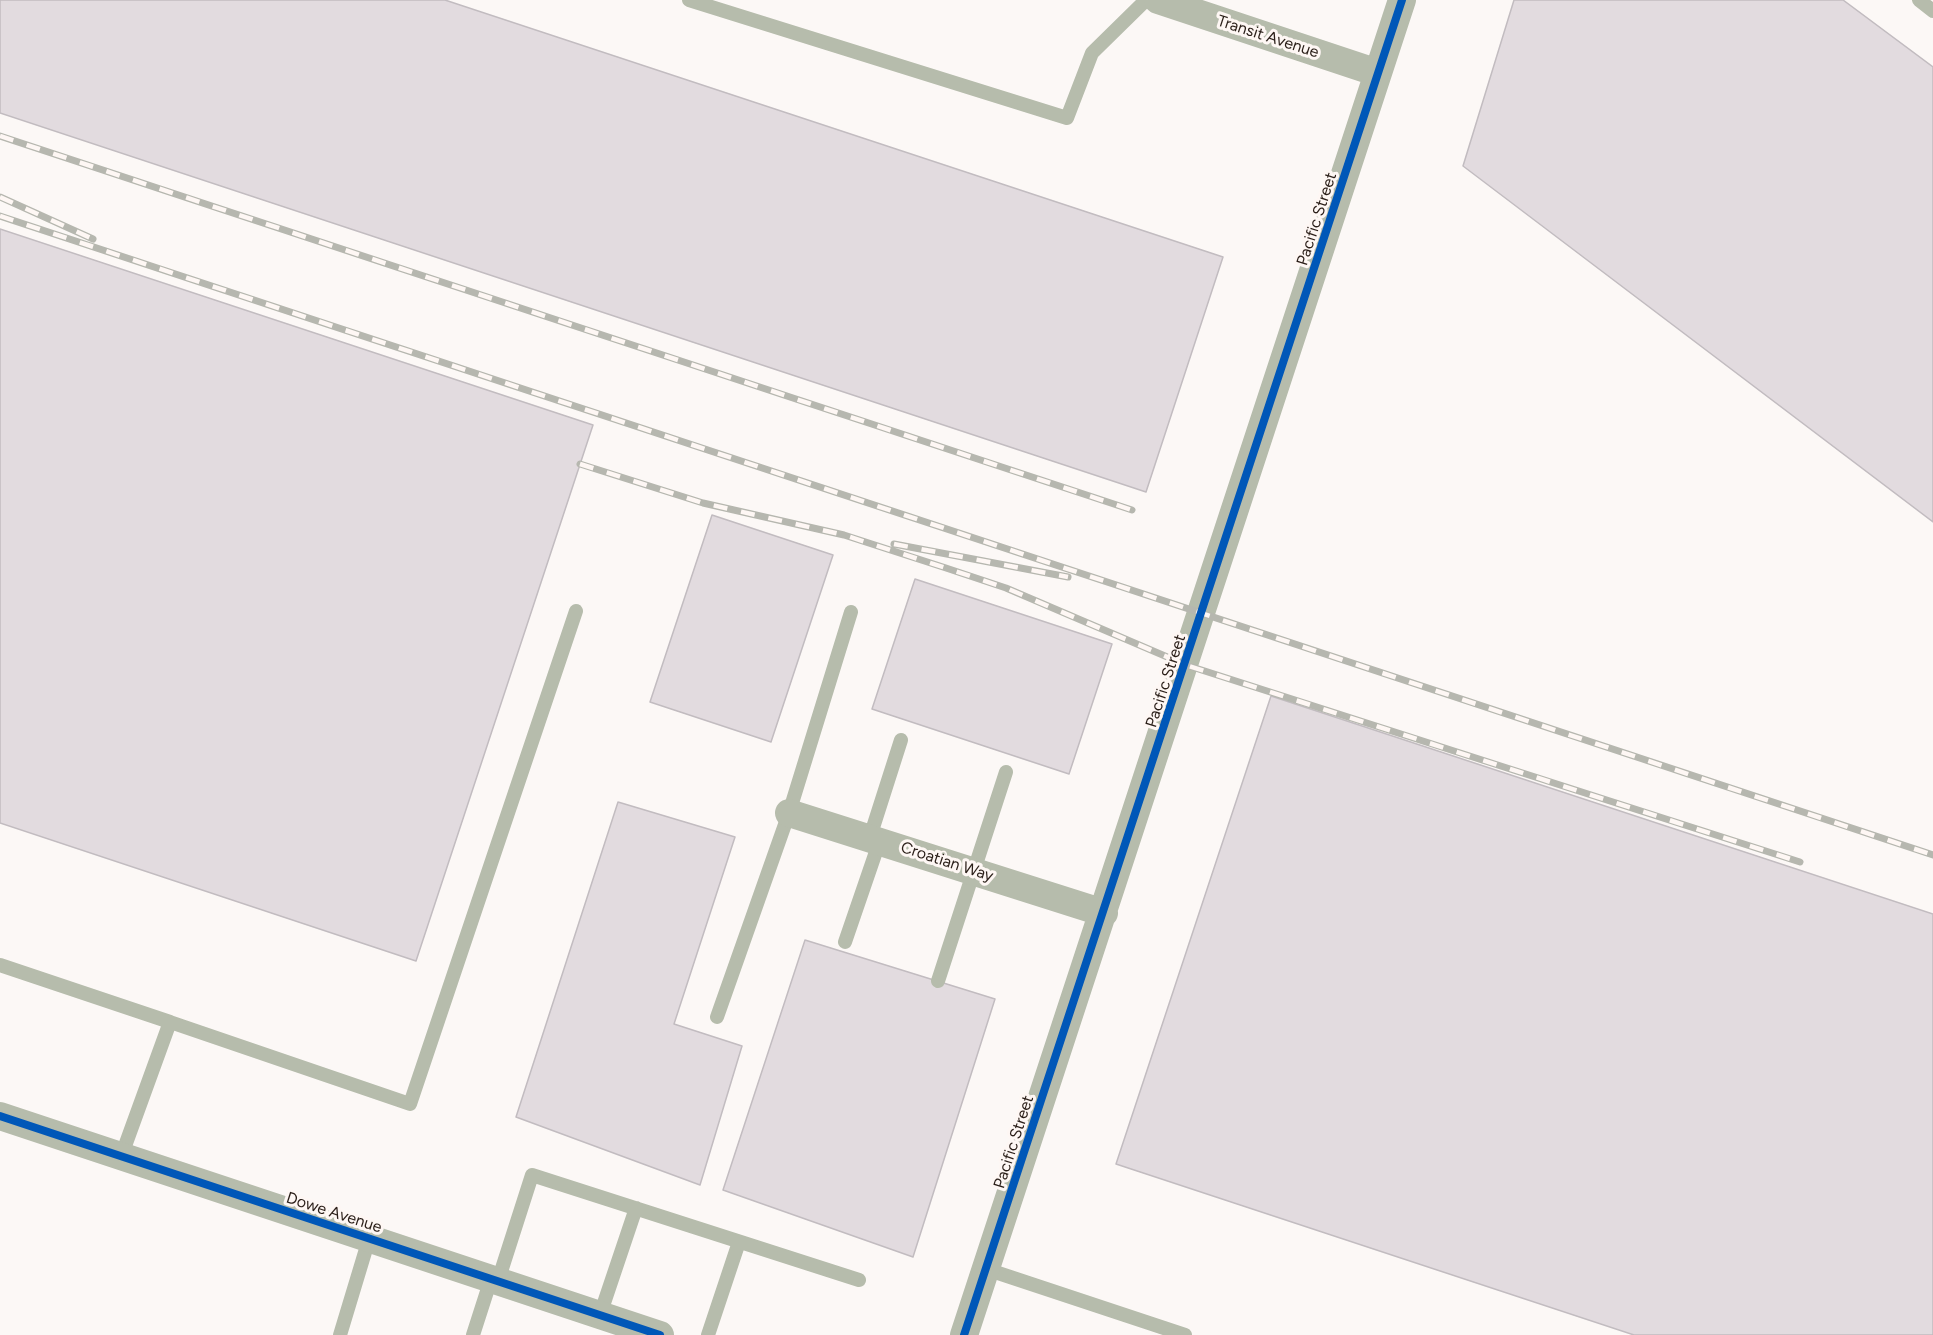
<!DOCTYPE html>
<html>
<head>
<meta charset="utf-8">
<style>
	body { margin:0 }
	canvas { display:block; background:#fcf8f6 }
</style>
</head>
<body>
<canvas width="1933" height="1335"></canvas>
<script>
const ctx = document.querySelector('canvas').getContext('2d');
ctx.lineJoin = 'round';
function fillPath(path, color) {
  ctx.fillStyle = color;
  ctx.fill(path, 'evenodd');
}
function shape(rows) {
  const path = new Path2D();
  for (const r of rows) {
    path.moveTo(r[0], r[1]);
    for (let i = 2; i < r.length; i += 2) path.lineTo(r[i], r[i + 1]);
  }
  return path;
}
function trace(path, color, width, dash) {
  ctx.strokeStyle = color;
  ctx.lineWidth = width;
  ctx.lineCap = dash ? 'butt' : 'round';
  ctx.setLineDash(dash || []);
  ctx.stroke(path);
}
function write(font, color, halo, rows, align = 'center') {
  ctx.font = font + ' Figtree,sans-serif';
  ctx.lineWidth = 6;
  ctx.setLineDash([]);
  ctx.textBaseline = 'middle';
  ctx.strokeStyle = halo;
  ctx.fillStyle = color;
  for (const [text, x, y, turn = 0] of rows) {
    ctx.save();
    ctx.translate(x, y);
    ctx.rotate((+turn || 0) * Math.PI / 180);
    ctx.textAlign = isNaN(turn) ? turn : align;
    if (halo) ctx.strokeText(text, 0, 0);
    ctx.fillText(text, 0, 0);
    ctx.restore();
  }
}
const building = shape([
	[0,0,445,0,1223,257,1146,492,0,113,0,0],
	[1514,0,1843,0,1933,67,1933,522,1463,166,1514,0],
	[0,229,593,425,416,961,0,823,0,229],
	[712,515,833,555,771,742,650,702,712,515],
	[915,579,1112,644,1069,774,872,709,915,579],
	[1271,696,1933,914,1933,1335,1634,1335,1116,1164,1271,696],
	[618,802,735,837,674,1024,742,1046,700,1185,516,1117,618,802],
	[805,940,995,999,913,1257,723,1190,805,940]
]);
fillPath(building, '#e2dbdf');
trace(building, '#c2bcc0', 1.5);
trace(shape([
	[689,0,1067,118,1092,53,1146,0],
	[1919,0,1933,11],
	[870,837,901,740],
	[845,942,880,840],
	[0,965,170,1022,121,1157],
	[938,981,1006,772],
	[717,1017,789,813,851,612],
	[170,1022,410,1104,576,611],
	[986,1269,1185,1335],
	[498,1281,532,1175,859,1280],
	[600,1315,636,1208],
	[340,1335,369,1239],
	[473,1335,491,1279],
	[708,1335,739,1242]
]), '#b6bcac', 14);
trace(shape([
	[1158,0,1378,73],
	[789,813,1104,913],
	[0,1116,660,1335],
	[964,1335,1402,0]
]), '#b6bcac', 28);
const rail = shape([
	[0,136,1132,510],
	[0,197,93,239],
	[0,216,1933,855],
	[580,464,703,503,844,535,946,568,1006,588,1186,665,1800,862],
	[894,544,1068,577]
]);
trace(rail, '#b6b7af', 7);
trace(rail, '#fef7f4', 4.5, [14]);
trace(shape([
	[0,1116,660,1335],
	[964,1335,1402,0]
]), '#0057b8', 8);
write('16px', '#2a1e18', '#fef7f4', [
	["Transit Avenue",1268,37,18],
	["Pacific Street",1317,219,-72],
	["Pacific Street",1166,681,-72],
	["Croatian Way",947,862,18],
	["Pacific Street",1014,1142,-72],
	["Dowe Avenue",334,1213,18]
]);
</script>
</body>
</html>
